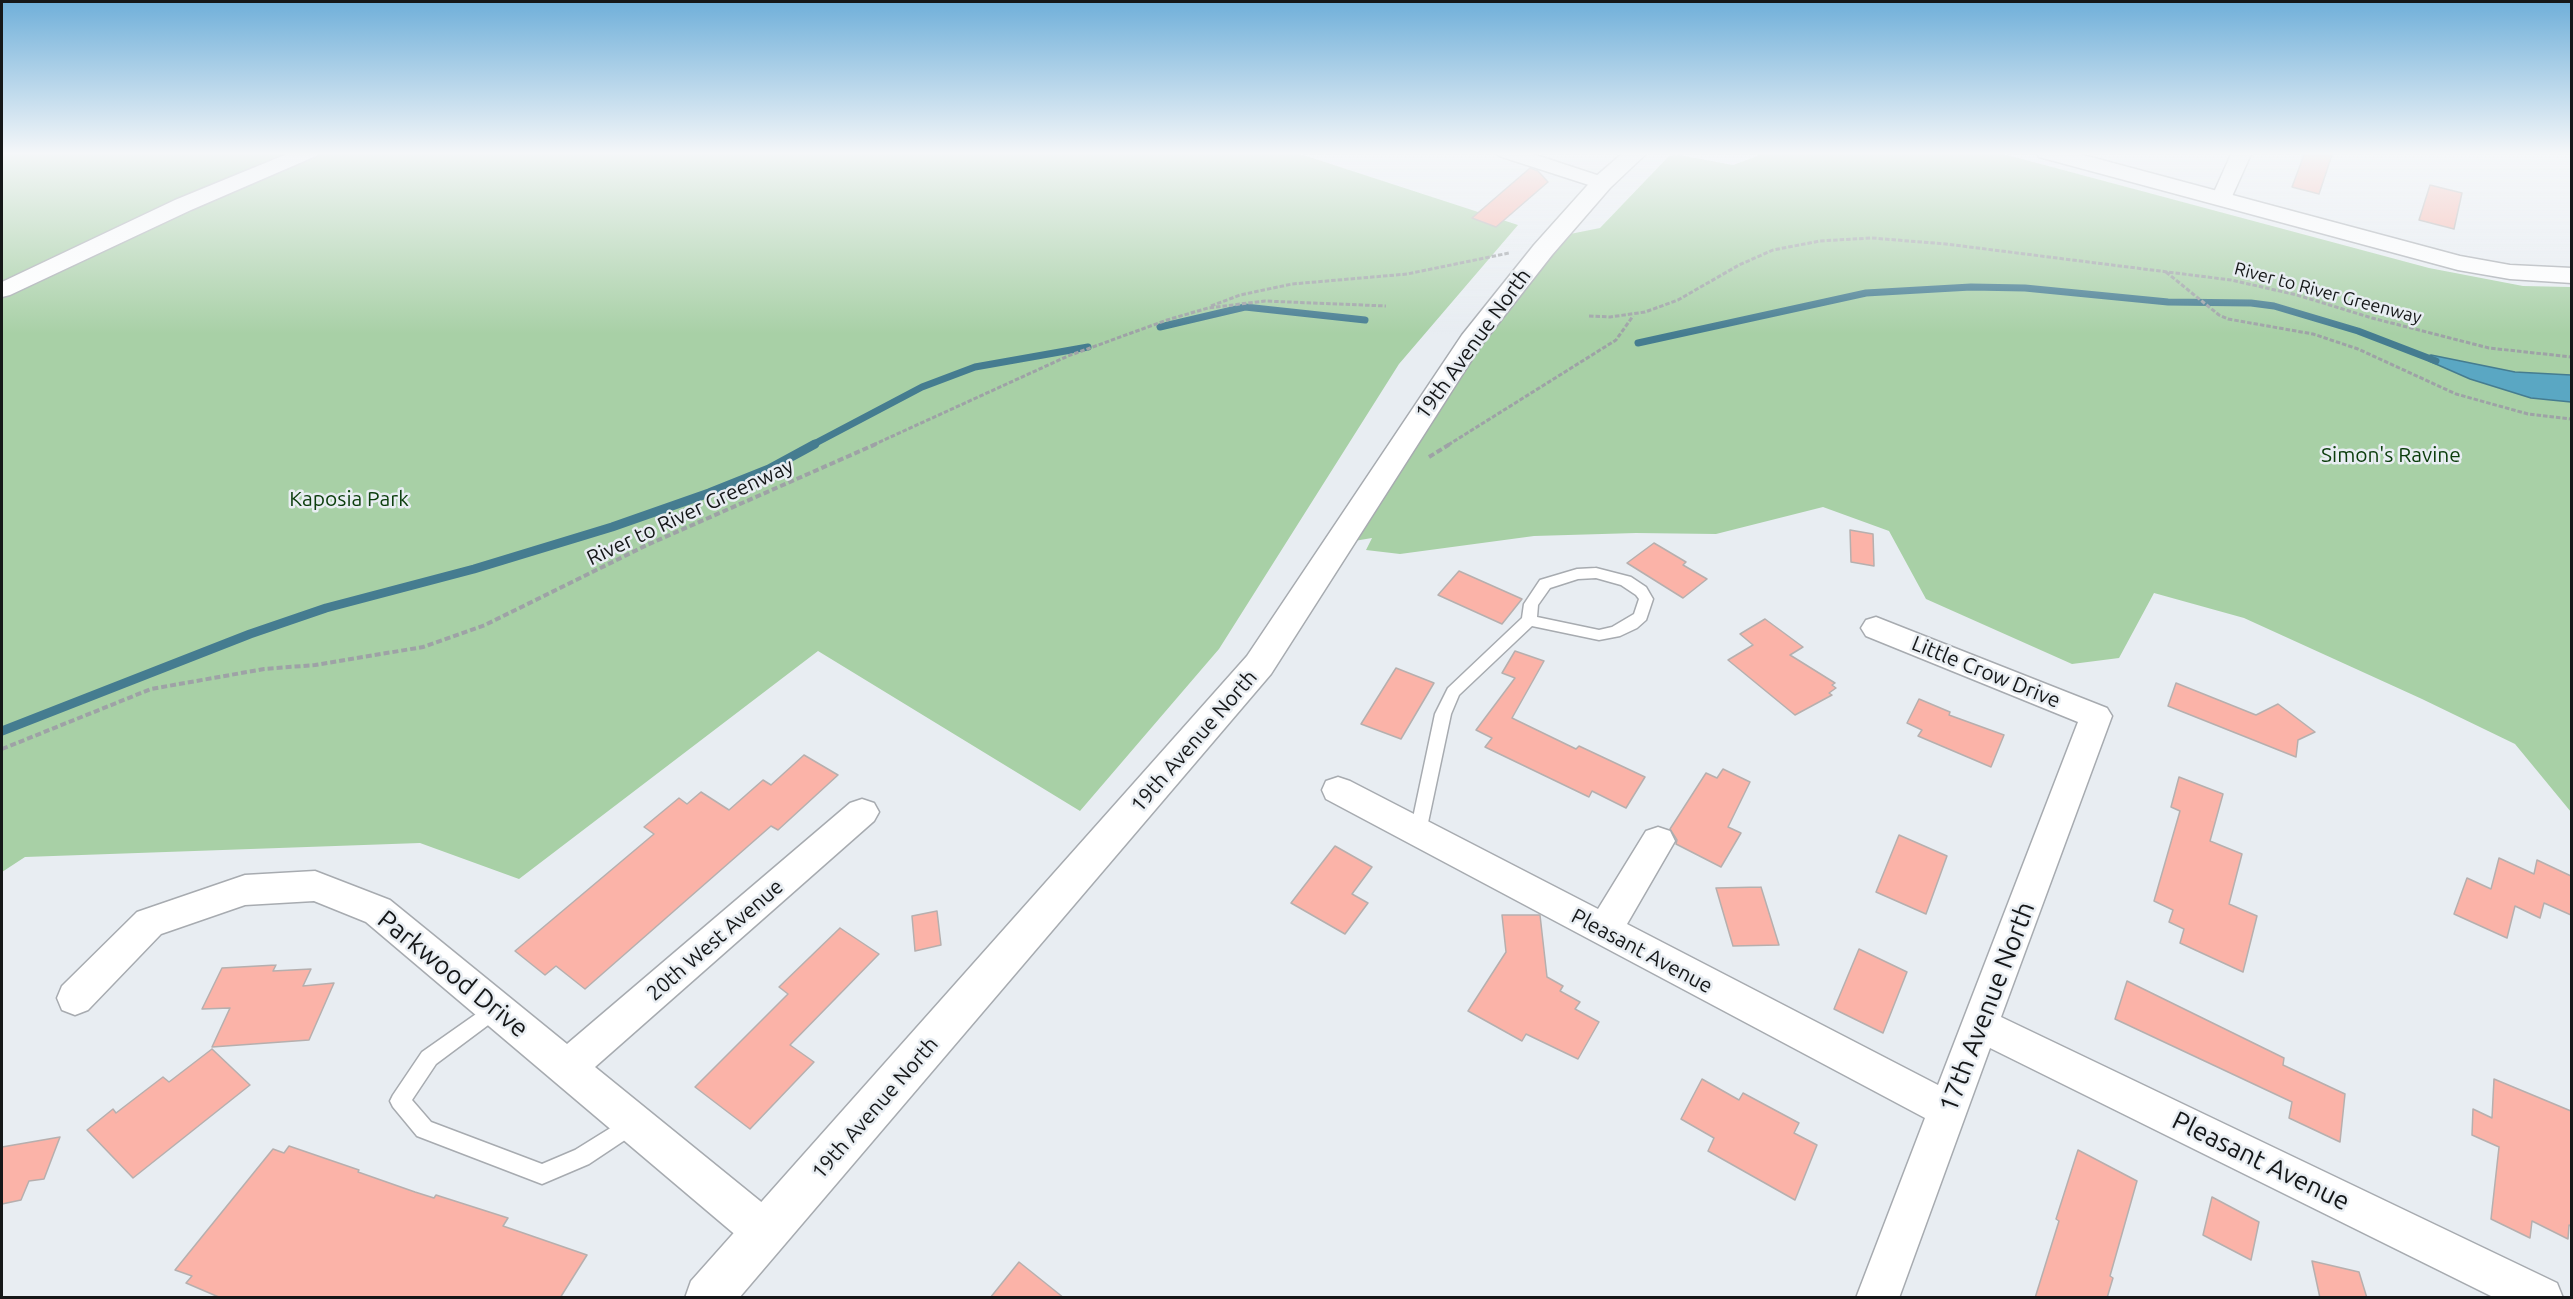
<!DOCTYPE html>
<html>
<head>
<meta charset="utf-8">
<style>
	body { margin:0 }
	#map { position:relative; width:2573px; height:1299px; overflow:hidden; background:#e8edf2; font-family:Ubuntu,sans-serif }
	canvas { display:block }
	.frame { position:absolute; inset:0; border:3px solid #151718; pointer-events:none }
</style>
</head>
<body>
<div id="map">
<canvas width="2573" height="1299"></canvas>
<div class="frame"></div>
</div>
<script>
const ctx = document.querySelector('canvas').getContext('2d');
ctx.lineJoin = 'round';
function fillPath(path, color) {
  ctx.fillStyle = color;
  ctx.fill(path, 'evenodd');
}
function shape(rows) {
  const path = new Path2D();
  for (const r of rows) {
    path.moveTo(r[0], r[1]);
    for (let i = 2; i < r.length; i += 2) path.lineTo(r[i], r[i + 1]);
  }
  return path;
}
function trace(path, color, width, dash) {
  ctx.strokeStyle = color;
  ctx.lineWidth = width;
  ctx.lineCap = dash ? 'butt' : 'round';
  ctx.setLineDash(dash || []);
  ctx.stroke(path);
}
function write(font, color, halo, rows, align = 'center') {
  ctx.font = font + ' Ubuntu,sans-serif';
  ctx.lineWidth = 5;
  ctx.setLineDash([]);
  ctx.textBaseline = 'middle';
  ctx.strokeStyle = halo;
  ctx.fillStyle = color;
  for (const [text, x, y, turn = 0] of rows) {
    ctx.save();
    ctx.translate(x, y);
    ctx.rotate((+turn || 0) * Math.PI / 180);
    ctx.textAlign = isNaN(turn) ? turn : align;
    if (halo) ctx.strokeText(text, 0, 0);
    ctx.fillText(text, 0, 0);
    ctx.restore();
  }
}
fillPath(shape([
	[2,152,1294,152,1518,225,1399,364,1219,649,1080,811,818,651,519,879,420,843,25,857,2,872],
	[1760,152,1996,152,2429,268,2523,286,2571,287,2571,812,2515,744,2422,699,2244,618,2154,593,2119,658,2072,664,1926,599,1889,531,1823,507,1716,534,1636,533,1534,536,1400,554,1366,550,1372,538,1336,544,1555,237,1600,228,1669,156,1679,155,1733,165,1757,156]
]), '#a8d0a6');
const water = shape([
	[2431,355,2515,372,2571,375,2571,402,2531,398,2470,379,2429,361,2426,357,2431,355]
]);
fillPath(water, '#5aa7c3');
trace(water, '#457c90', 1.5);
trace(shape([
	[1160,327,1245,307,1365,320],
	[1638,343,1866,293,1971,287,2025,288,2168,302,2251,303,2274,306,2358,331,2436,361],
	[812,445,922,387,975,367,1088,347]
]), '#457c90', 7);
trace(shape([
	[2,731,250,634,326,608,474,569,612,527,709,493,769,469,815,444]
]), '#457c90', 9);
const building = shape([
	[2305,152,2333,152,2319,194,2292,187,2305,152],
	[1530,168,1538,171,1548,182,1496,227,1472,218,1530,168],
	[2430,185,2462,193,2454,229,2419,220,2430,185],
	[1850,530,1873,534,1874,566,1851,562,1850,530],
	[1654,543,1686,562,1683,565,1707,579,1683,598,1627,563,1654,543],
	[1459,571,1522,599,1502,624,1438,595,1459,571],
	[1765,619,1803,647,1790,655,1835,683,1832,685,1836,688,1829,693,1832,695,1795,715,1728,660,1753,645,1740,634,1765,619],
	[1515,651,1544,661,1512,718,1576,749,1579,746,1645,777,1626,808,1592,791,1589,797,1485,747,1492,738,1476,730,1515,678,1502,673,1515,651],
	[1396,668,1434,683,1401,739,1361,724,1396,668],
	[2176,683,2256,715,2278,704,2315,732,2298,740,2296,757,2168,706,2176,683],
	[1919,699,1950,712,1949,715,2004,735,1991,767,1918,736,1922,730,1907,723,1919,699],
	[804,755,838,775,778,830,771,826,585,989,556,966,545,975,515,951,654,834,644,827,679,798,687,804,701,792,729,810,763,780,771,785,804,755],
	[1723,769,1750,782,1728,827,1741,833,1721,867,1676,844,1677,840,1670,829,1706,773,1717,778,1723,769],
	[2179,777,2223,794,2210,841,2242,854,2229,904,2257,916,2243,972,2180,943,2184,929,2169,922,2173,910,2154,901,2180,811,2171,807,2179,777],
	[1899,835,1947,856,1926,914,1876,892,1899,835],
	[1335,846,1372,867,1352,894,1368,903,1345,934,1291,903,1335,846],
	[2499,858,2534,874,2537,860,2571,876,2571,915,2544,903,2540,918,2515,906,2507,938,2454,914,2467,878,2491,889,2499,858],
	[1761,887,1779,945,1733,946,1716,888,1761,887],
	[937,911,941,945,915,951,912,916,937,911],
	[1502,915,1540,915,1547,977,1563,986,1560,991,1580,1002,1575,1009,1599,1022,1578,1059,1526,1034,1522,1041,1468,1011,1506,952,1502,915],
	[840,928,879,954,790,1045,814,1062,750,1129,695,1087,788,994,779,987,840,928],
	[1859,949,1907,972,1883,1033,1834,1009,1859,949],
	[276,965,273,971,311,969,303,986,334,983,309,1040,212,1047,230,1008,202,1009,222,968,276,965],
	[2127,981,2284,1058,2283,1065,2345,1094,2340,1142,2289,1118,2292,1102,2115,1019,2127,981],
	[212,1049,250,1085,133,1178,87,1130,113,1109,116,1113,163,1077,169,1082,212,1049],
	[1702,1079,1739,1100,1743,1093,1799,1123,1794,1133,1817,1145,1795,1200,1708,1151,1714,1138,1681,1119,1702,1079],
	[2494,1079,2571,1111,2571,1226,2569,1225,2568,1239,2532,1221,2530,1238,2491,1219,2499,1147,2472,1135,2473,1109,2492,1118,2494,1079],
	[60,1137,44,1179,29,1181,21,1200,2,1204,2,1147,60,1137],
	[289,1146,359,1170,358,1172,415,1192,434,1198,436,1195,508,1218,503,1226,587,1255,560,1298,221,1298,186,1283,192,1276,175,1270,273,1149,284,1153,289,1146],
	[2078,1150,2137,1181,2110,1276,2113,1278,2107,1298,2035,1298,2059,1221,2056,1219,2078,1150],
	[2212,1197,2259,1222,2251,1260,2203,1235,2212,1197],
	[2312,1261,2359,1272,2367,1298,2320,1298,2312,1261],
	[1019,1262,1064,1298,990,1298,1019,1262]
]);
fillPath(building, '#fbb3a8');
trace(building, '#b6afae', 1.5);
const lane = shape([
	[1596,568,1631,577,1646,587,1653,599,1646,620,1637,628,1620,636,1599,640,1532,626,1459,695,1451,714,1426,832,1424,837,1418,839,1412,837,1410,832,1435,714,1448,688,1522,618,1524,604,1540,580,1577,569,1596,568],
	[1596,578,1621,585,1636,595,1639,599,1634,614,1612,627,1599,630,1537,617,1538,605,1550,588,1578,579,1596,578],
	[496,1000,503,1002,505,1008,503,1014,436,1064,412,1100,431,1122,542,1164,575,1150,633,1114,640,1116,643,1123,640,1130,589,1164,542,1184,417,1136,393,1107,390,1101,393,1095,422,1052,496,1000]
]);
const street = shape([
	[292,152,319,152,316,156,191,210,10,295,2,297,2,282,175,200,292,152],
	[1496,152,1527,152,1609,179,1612,183,1609,187,1602,189,1595,187,1499,156,1496,152],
	[2232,152,2252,152,2229,203,2222,205,2215,203,2211,199,2232,152],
	[1876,617,2107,708,2112,716,2001,1017,2557,1283,2563,1298,2495,1298,1990,1048,1899,1298,1856,1298,1925,1118,1326,799,1322,790,1326,781,1338,777,1350,781,1598,909,1646,831,1658,827,1670,831,1675,841,1627,924,1938,1085,2078,722,1866,636,1861,628,1866,620,1876,617],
	[862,799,874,803,879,812,874,821,595,1067,781,1218,787,1233,781,1248,766,1254,751,1248,366,922,314,901,245,905,161,934,88,1010,75,1015,62,1010,57,998,62,986,137,912,245,875,315,871,390,900,567,1044,850,803,862,799]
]);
const secondary = shape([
	[1624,152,1648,152,1610,188,1552,255,1480,347,1271,674,739,1298,685,1298,691,1281,1247,656,1462,335,1534,245,1594,178,1624,152],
	[2036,152,2072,152,2460,256,2510,265,2572,268,2572,283,2510,279,2458,270,2039,157,2036,152]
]);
trace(lane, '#a7abb0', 3);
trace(street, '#a7abb0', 3);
trace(secondary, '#a7abb0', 3);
trace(shape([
	[2166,272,2219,315,2228,319,2313,334,2358,349,2456,394,2528,414,2572,419],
	[1211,306,1240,295,1292,284,1407,274,1509,253],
	[1589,316,1610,317,1645,312,1678,300,1739,265,1773,250,1820,241,1872,238,1946,244,2231,280,2297,295,2372,318,2489,348,2572,357],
	[873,445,1068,356,1167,320,1208,308,1265,301,1386,306],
	[1448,445,1616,340,1633,316]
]), '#9ea2a6', 3, [4.5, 2]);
trace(shape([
	[1429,457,1450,444],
	[2,749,151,689,264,669,315,665,423,647,485,625,647,545,876,444]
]), '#9ea2a6', 4, [6, 3]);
fillPath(lane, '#fff');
fillPath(street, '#fff');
fillPath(secondary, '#fff');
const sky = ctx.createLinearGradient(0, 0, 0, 334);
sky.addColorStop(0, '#6fafd9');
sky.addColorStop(0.46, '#f5f7f9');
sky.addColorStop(1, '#f5f7f900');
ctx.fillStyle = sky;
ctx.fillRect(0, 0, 2573, 334);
write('18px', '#151718', '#e8edf2', [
	["River to River Greenway",2328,293,15]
]);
write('21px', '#151718', '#e8edf2', [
	["19th Avenue North",1473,344,-54],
	["River to River Greenway",690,512,-25],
	["Little Crow Drive",1986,672,22],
	["19th Avenue North",1194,741,-49],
	["20th West Avenue",715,940,-41],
	["Pleasant Avenue",1642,951,28],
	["19th Avenue North",875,1108,-49]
]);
write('21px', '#0b3d0c', '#e8edf2', [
	["Simon's Ravine",2391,455],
	["Kaposia Park",349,499]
]);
write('26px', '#151718', '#e8edf2', [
	["Parkwood Drive",453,974,39],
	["17th Avenue North",1987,1007,-69],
	["Pleasant Avenue",2261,1161,26]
]);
</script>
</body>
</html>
